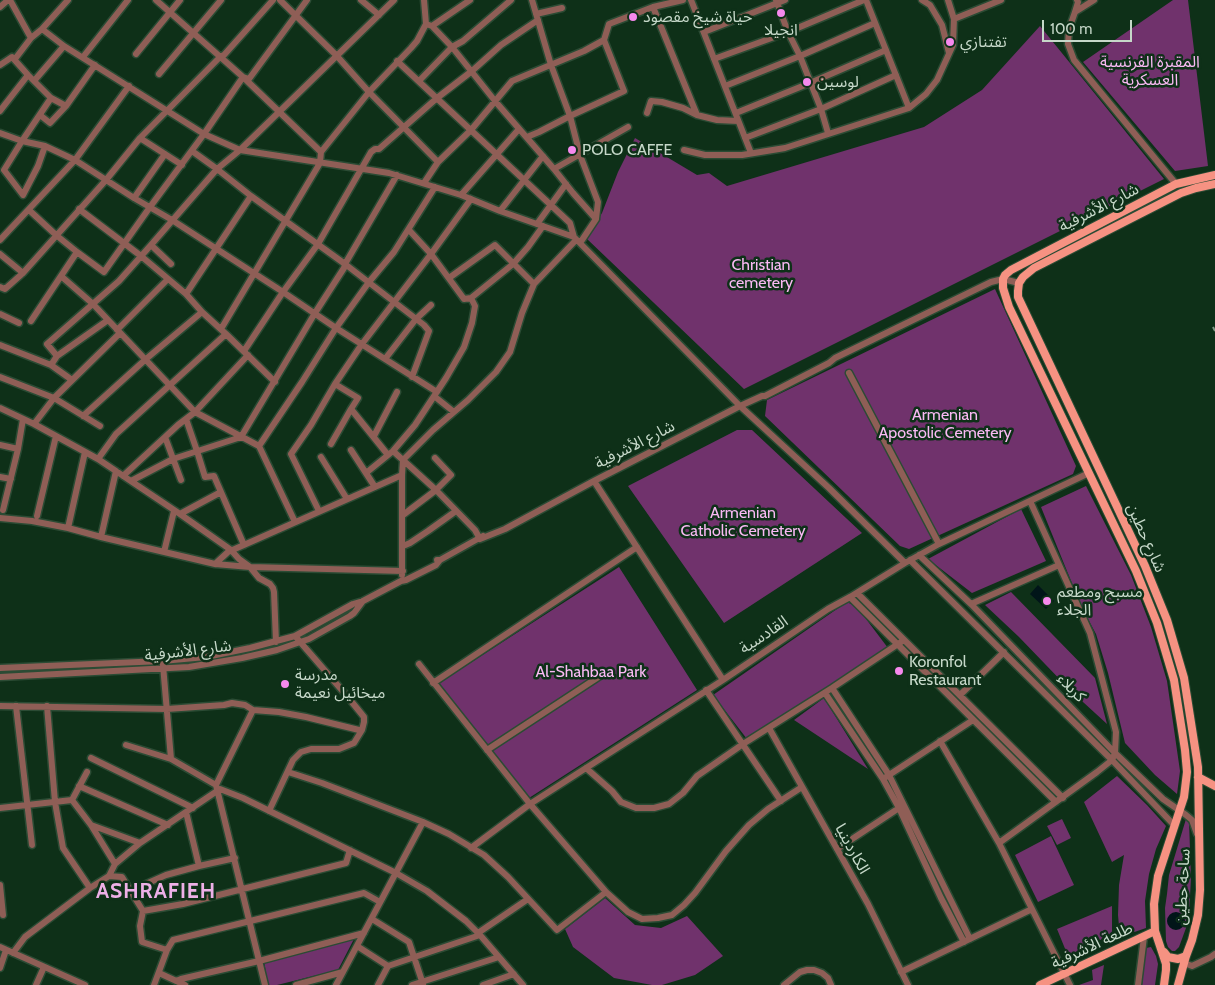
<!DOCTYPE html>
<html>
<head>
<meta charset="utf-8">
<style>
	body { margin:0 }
	#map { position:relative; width:1215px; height:985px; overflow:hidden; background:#0e3018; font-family:Cabin,sans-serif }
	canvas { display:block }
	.scale { position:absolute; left:1042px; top:20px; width:90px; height:22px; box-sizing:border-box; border:2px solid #c6d8c9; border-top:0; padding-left:6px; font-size:15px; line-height:18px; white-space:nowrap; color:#c6d8c9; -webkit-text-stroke:4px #0e3018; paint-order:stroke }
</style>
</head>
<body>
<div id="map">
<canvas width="1215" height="985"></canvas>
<div class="scale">100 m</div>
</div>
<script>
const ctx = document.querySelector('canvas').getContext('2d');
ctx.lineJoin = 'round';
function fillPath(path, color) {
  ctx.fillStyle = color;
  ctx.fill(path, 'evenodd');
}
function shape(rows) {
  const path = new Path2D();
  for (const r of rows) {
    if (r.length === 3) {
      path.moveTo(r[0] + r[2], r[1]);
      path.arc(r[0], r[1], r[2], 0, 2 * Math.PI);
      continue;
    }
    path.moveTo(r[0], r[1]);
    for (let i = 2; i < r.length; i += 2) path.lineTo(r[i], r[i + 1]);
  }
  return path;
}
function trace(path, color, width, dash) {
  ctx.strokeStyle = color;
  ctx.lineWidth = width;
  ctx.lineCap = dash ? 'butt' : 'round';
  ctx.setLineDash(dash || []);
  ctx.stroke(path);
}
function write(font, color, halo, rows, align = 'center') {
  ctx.font = font + ' Cabin,"Noto Sans Arabic",sans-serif';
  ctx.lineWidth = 5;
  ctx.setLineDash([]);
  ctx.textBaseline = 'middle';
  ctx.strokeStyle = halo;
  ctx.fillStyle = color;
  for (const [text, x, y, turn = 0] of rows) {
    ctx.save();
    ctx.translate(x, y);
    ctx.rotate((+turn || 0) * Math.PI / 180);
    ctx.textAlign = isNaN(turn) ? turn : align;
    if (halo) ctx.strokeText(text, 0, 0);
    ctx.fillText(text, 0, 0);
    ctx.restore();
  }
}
fillPath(shape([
	[1173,0,1188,0,1208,166,1175,171,1083,62],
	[1040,26,1164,179,744,389,586,238,602,213,618,172,635,138,697,175,709,173,727,186,924,127,982,90],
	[995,289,1076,466,1073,474,909,549,900,546,765,416,767,400],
	[737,430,752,430,862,533,724,623,628,486],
	[1086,486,1131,575,1151,627,1167,681,1180,771,1177,794,1155,775,1125,743,1108,673,1096,634,1082,608,1041,507],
	[1021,509,1046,561,972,593,928,559],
	[619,567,697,690,529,798,439,683],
	[1011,592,1095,678,1107,724,1071,691,1019,637,985,605],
	[847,602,857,607,888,648,747,739,713,695],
	[824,698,868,769,794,720],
	[1117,776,1147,805,1166,826,1156,849,1149,874,1145,901,1146,928,1120,937,1118,915,1119,885,1124,855,1112,862,1084,802],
	[1062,819,1071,838,1057,845,1047,826],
	[1186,819,1189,821,1191,878,1189,914,1186,928,1179,947,1175,951,1172,951,1168,947,1166,941,1165,908,1167,894,1169,875],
	[1051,836,1074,885,1038,902,1015,855],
	[605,898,635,925,661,928,687,916,723,956,695,975,662,985,652,985,614,978,573,947,565,929],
	[1112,906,1112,934,1068,956,1057,929],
	[354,939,338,970,277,985,268,985,264,961],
	[1151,947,1156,956,1158,964,1155,985,1142,985,1146,948],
	[1104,965,1101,985,1079,985,1093,980,1092,970]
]), '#70326c');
fillPath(shape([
	[1038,585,1054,601,1046,609,1030,594],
	[1176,921,9]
]), '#011519');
const minor = shape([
	[10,0,31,38],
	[156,0,243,77,321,152,320,163,221,329],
	[280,0,336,55,369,92,438,162],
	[361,0,379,15],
	[424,0,426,24,432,26,452,47,495,101,554,169,573,193,596,219,580,243],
	[532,0,551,65,570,116,580,155,598,202,596,219],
	[691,0,751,153],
	[776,0,788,32,800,56,821,109,828,133],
	[866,0,909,108],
	[922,0,930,5,942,25,949,53],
	[1077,0,1078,2,1075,12,1069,29,1068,44,1074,60,1176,184],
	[0,7,8,0],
	[653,7,697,115],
	[1075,12,1094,0],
	[536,14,562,8],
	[954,19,1001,0],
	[432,26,470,0],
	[42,29,64,46,204,134,240,150,389,173,461,195,500,211,574,237,740,406,829,488,905,563],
	[704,32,785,0],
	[136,54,180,0],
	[83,57,128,0],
	[15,59,31,38,42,29,68,0],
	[714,59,788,32,864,0],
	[397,61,570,223,574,237],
	[0,65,12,57,28,75,51,98,66,106],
	[159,74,221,0],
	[34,81,64,46],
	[419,81,452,47,463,41,511,0],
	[725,86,800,56,875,23],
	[0,111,28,75],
	[647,113,651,101,662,102,683,108,697,115,717,120,738,121],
	[736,113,810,83,886,50],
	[40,115,50,123,66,106,95,65],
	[0,133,22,141,45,146,75,160,134,198,172,220,283,292,336,328,437,392],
	[527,137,539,132,570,116,624,91,604,40],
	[140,138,182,165],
	[745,138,821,109,896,75],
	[45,146,38,166,23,195,4,170,22,141,51,98],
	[684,150,705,155,742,155,785,148,909,108,926,94,937,80,953,45,954,19,948,0],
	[192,151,217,169,251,196,345,264,424,325,429,331,412,377],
	[321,152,369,92,411,48,417,41,426,24],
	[554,169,628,127],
	[424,183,438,162,471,130,512,81,584,51,604,40,609,24,653,7,683,0],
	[461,195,519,129],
	[134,198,165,154],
	[79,209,141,256,186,294,202,312,226,334,275,382],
	[29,210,56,235,77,252,104,272,150,207,204,134,243,77,249,79,307,0],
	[500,211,543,156],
	[537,224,566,184],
	[409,230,431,254,464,299,471,298],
	[0,240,75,160,129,86],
	[151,245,171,264],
	[0,254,23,273],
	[61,276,93,304,195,412,259,446,295,522],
	[449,278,495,245,534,284],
	[0,287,5,289,23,273,106,180,140,138,221,56,224,55,273,0],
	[186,294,251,196],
	[0,314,19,323],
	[31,321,77,252],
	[117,330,168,279],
	[0,345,51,365,72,380],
	[244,351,283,292,318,244,371,152,375,149,379,149,437,98,472,71,501,45,538,20],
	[57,356,108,320],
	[385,359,416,319,431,305],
	[51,365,57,356,47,344,119,281,151,245,217,169,240,150,394,0],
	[849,373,939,544],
	[0,377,54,398,100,426],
	[335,384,358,398,351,409,388,455],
	[434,396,454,412],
	[0,408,34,424,54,398,120,333],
	[83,416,146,359,202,312],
	[186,419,197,451,205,477,214,476,244,545],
	[34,424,98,459,180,514,231,550,239,559,250,567,259,578,270,584,273,588,274,592,276,642],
	[374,436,397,392],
	[165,437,181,480],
	[331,444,351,409],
	[0,445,18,449],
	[259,446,302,382,336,328,369,282,394,252,435,187],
	[351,450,375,487],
	[393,451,436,490,475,530,480,539],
	[321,457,347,499],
	[98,459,116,434,226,334],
	[366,473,393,451,415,425,446,378,464,347,472,323,475,306,471,298,513,264,528,247,543,226],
	[123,476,178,425,195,412,248,355],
	[0,477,11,479],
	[131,481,173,459,241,437,315,313,344,268,345,264,397,175],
	[594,481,723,680],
	[3,510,18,449,23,419],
	[319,511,291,454,311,425,335,384,362,344,431,254,471,199],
	[180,514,221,492],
	[403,515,436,490,451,475,435,458],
	[37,516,56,436],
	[0,518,32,521,68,528,101,537,215,564,250,567,403,571],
	[68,528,85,452],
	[101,537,116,471],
	[480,539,505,529,594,481,740,406,762,396,765,396,829,363,835,358,991,282,1003,279,1019,283],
	[403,546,410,543,428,531,456,511],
	[164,552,174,511],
	[919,555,971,604,1115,753,1163,799,1186,815,1192,820,1197,834],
	[437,560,440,560,483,536],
	[910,560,1112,760,1174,825],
	[215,564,228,552,402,475],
	[402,575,402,475,403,460,433,430,468,400,496,372,510,352,522,313,534,284,576,240],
	[857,593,1063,798],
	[850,597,1056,802],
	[971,604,1059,565],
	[419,664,530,804,606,892,628,912,642,919,658,918,672,915,684,905,695,893,726,851,749,825,768,809,802,787],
	[163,665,171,759,216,785],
	[0,668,162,661,206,657,250,648,295,636,353,604,363,601,401,581,406,580,436,565,440,560],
	[0,677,189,667,242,658,277,650,309,639,350,616,354,613,363,601],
	[433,683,637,547],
	[832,688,889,775,970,939],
	[706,690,781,801],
	[825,693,883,779,899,808,941,898,964,942],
	[960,695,1004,652],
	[0,706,167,709,224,705,232,703,245,705,253,710],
	[16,706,32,845],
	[47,706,55,802,63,848,90,888],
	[769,728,868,904,908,985],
	[940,741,999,843,1070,985],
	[126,745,171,759],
	[487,750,603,674],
	[91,758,193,808],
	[586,768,612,791,621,802,636,808,654,808,669,804,683,793,697,776,743,744,832,688,904,640],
	[288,772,322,783,423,822,449,834,484,855,508,877,557,930,606,892],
	[886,777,973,720],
	[79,786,168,825],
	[72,800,87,772],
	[0,808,72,800,91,825,115,864],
	[269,811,293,760,301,752,311,749,339,749,354,743,362,730],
	[186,812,199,866],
	[91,825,140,843],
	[999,843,1097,772,1112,760,1115,753,1116,732,1090,633,1030,501],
	[471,848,530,804,723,680,828,609,850,597,905,563,939,544,1089,473],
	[837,849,902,806],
	[109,876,122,877,143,911,140,926,142,942,167,950],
	[0,885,3,915],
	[130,891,166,875,199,866,235,858],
	[143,911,183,904,346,863,350,850],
	[372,919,409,942,423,984],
	[478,933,528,899],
	[357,946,388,966,378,985],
	[0,947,85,985],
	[13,953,25,937,90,888,109,876,115,864,140,843,220,789,243,798,396,873,427,891,466,921,480,935,523,985],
	[1184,963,1192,966,1211,957,1215,954],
	[388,966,480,935],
	[0,968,6,950],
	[901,972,1032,909],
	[159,973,185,985],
	[176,981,181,979,259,961,364,933],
	[36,985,44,967],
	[154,985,167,950,173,940,364,893,380,902],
	[265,985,216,785,253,710,279,712,306,717,359,730,362,730,364,722,364,717,347,696,295,636],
	[296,985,343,972],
	[336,985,423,822],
	[412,985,499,957],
	[483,985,514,974],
	[784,985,800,972,807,970,814,970,822,973,828,978,831,985],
	[1138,985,1144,937]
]);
const major = shape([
	[1198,777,1215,786],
	[1164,952,1168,957,1178,959,1186,956],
	[1040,985,1155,931],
	[1164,985,1166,970,1166,964,1155,931,1154,904,1158,876,1184,797,1187,772,1185,750,1174,680,1157,623,1136,571,1009,307,1003,288,1003,279,1005,275,1011,270,1176,184,1215,175],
	[1178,985,1186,956,1192,940,1198,915,1200,890,1198,767,1184,678,1167,620,1145,566,1018,297,1018,291,1019,283,1023,277,1034,268,1181,193,1196,188,1215,184]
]);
trace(minor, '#2b4b34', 9);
trace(major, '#2b4b34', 10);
trace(minor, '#8f5e56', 6);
trace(major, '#f69282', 8);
trace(shape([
	[1213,327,1215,331]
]), '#829a87', 2, [9, 9]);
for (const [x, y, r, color] of [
	[781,13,5,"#f689ed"],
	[633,17,5,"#f689ed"],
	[950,42,5,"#f689ed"],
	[807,82,5,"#f689ed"],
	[572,150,5,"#f689ed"],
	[1047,601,5,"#f689ed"],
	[899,671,5,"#f689ed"],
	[285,684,5,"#f689ed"]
]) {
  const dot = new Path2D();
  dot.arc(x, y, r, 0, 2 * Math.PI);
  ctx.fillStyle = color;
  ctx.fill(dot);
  trace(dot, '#0e3018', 2);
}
write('16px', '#c6d8c9', '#0e3018', [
	["حياة شيخ مقصود",643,17],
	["انجيلا",781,30,"center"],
	["تفتنازي",960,42],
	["لوسين",817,82],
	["POLO CAFFE",582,150],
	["مسبح ومطعم",1057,592],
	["الجلاء",1057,610],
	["Koronfol",909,662],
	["Restaurant",909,680],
	["مدرسة",295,675],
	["ميخائيل نعيمة",295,693]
], 'left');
write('16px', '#fab9f4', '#0e3018', [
	["المقبرة الفرنسية",1150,62],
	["العسكرية",1150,80],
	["Christian",761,265],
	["cemetery",761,283],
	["Armenian",945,415],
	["Apostolic Cemetery",945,433],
	["Armenian",743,513],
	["Catholic Cemetery",743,531],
	["Al-Shahbaa Park",591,672]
]);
write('16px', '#c6d8c9', '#0e3018', [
	["شارع الأشرفية",1099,208,-27],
	["شارع الأشرفية",635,445,-27],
	["شارع حطين",1146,538,66],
	["القادسية",764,635,-34],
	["شارع الأشرفية",188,651,-7],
	["كربلاء",1071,688,46],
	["الكاردينيا",852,849,61],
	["ساحة حطين",1183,887,-87],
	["طلعة الأشرفية",1092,946,-25]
]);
ctx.letterSpacing = '1px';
write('bold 21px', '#edb0e7', '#0e3018', [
	["ASHRAFIEH",156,892]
]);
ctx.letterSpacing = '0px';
</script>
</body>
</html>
